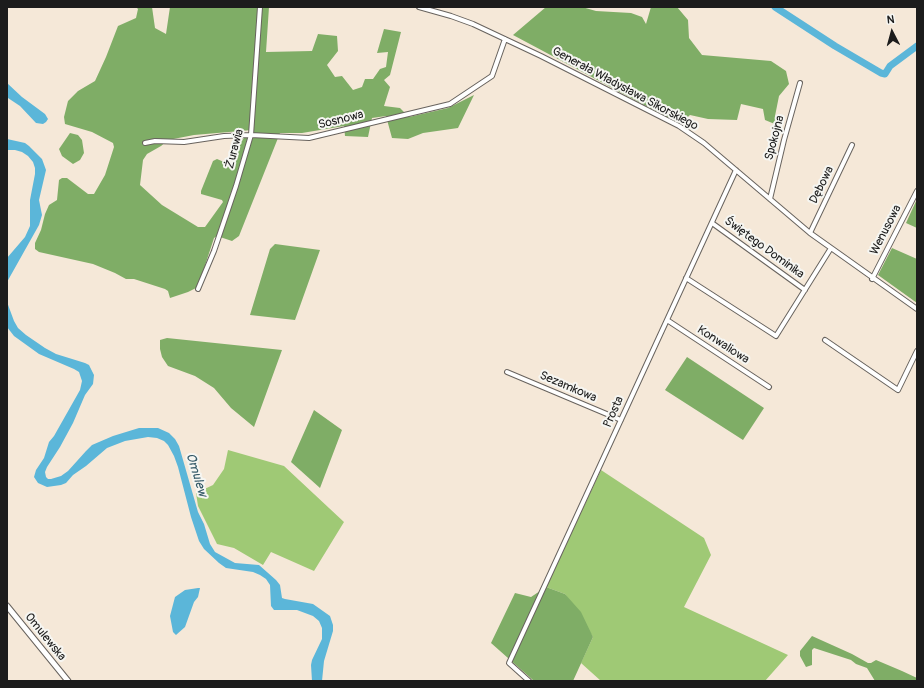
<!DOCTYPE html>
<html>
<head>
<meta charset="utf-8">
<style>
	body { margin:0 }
	#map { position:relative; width:924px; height:688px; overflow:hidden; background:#f5e8d8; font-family:Pangolin,sans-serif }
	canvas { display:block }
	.frame { position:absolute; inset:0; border:8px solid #1c1c1c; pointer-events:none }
	.north { position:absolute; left:872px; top:12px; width:40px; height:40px; -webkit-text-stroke:3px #f6f6f2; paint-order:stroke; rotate:354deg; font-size:11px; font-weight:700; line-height:16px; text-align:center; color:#1c1c1c }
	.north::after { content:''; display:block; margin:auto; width:14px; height:18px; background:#1c1c1c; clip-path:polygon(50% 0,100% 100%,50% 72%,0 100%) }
</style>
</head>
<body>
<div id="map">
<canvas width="924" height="688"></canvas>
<div class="frame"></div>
<div class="north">N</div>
</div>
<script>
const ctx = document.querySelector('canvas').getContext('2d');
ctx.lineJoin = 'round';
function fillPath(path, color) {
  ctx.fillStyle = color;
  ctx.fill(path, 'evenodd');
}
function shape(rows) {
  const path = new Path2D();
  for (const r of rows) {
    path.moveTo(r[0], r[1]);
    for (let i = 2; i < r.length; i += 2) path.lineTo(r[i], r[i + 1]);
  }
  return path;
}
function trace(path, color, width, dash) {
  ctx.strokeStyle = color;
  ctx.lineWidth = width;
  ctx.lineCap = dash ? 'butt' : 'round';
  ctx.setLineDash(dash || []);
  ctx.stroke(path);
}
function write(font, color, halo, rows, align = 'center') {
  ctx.font = font + ' Pangolin,sans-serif';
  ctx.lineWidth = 4;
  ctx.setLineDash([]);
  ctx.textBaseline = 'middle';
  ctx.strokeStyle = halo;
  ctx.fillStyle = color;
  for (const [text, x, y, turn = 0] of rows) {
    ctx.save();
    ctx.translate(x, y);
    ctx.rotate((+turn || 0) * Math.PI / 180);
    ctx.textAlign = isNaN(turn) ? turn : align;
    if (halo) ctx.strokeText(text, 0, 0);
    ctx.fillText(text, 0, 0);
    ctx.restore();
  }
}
fillPath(shape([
	[228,450,284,466,344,522,314,571,271,552,263,565,234,548,217,544,198,506,196,493,213,485,224,469],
	[601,470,704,538,711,555,684,607,788,655,765,681,601,681,581,663,593,637,565,594,546,587]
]), '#9fc975');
fillPath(shape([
	[136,7,152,7,155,28,166,34,170,7,269,7,266,52,312,51,318,34,337,36,338,51,327,65,335,77,342,76,353,90,362,87,365,79,373,79,380,69,386,67,388,52,377,53,384,29,401,32,390,75,384,80,390,87,384,106,400,108,409,117,448,108,474,95,458,128,423,133,408,139,392,138,386,116,372,118,368,137,345,136,344,126,302,133,280,133,239,236,232,241,217,236,214,238,198,287,188,292,170,298,168,291,165,289,134,279,126,279,115,273,93,264,39,252,35,249,35,243,41,230,45,214,49,205,57,200,59,180,62,178,67,178,88,194,94,194,105,175,114,147,113,143,92,132,65,124,64,117,68,101,78,91,95,81,106,57,118,26,136,18,138,9],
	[252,130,238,144,234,162,231,165,217,159,213,161,201,191,201,194,222,200,223,202,205,227,198,227,162,205,140,185,143,160,147,154,161,146,168,140,194,135],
	[546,7,582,7,596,11,631,13,642,17,646,24,651,7,677,7,688,20,689,38,702,55,771,61,786,71,789,84,779,96,775,116,782,127,765,120,763,109,741,104,737,120,708,119,690,115,680,124,513,35],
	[70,133,78,135,82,140,84,153,80,160,73,164,62,156,59,149],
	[917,199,917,228,906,223],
	[275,244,320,250,295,320,250,315,270,249],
	[892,248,917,259,917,303,878,275],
	[167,338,282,350,254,427,231,408,214,388,195,376,168,366,162,357,160,349,160,340],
	[687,357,764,408,743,440,665,390],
	[314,410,342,430,320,488,291,462],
	[546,587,565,594,581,612,593,637,573,681,534,681,491,643,515,593,531,597],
	[812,636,852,654,868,663,871,663,876,660,902,671,917,678,917,681,875,681,867,668,856,664,851,660,814,648,812,650,812,665,806,667,800,656,800,651]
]), '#7fad66');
fillPath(shape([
	[7,83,22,97,45,114,48,119,46,122,43,124,36,123,20,106,8,98],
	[7,139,25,143,29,146,42,159,46,170,39,200,42,215,39,225,7,282,7,258,25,237,30,226,30,200,35,174,35,168,33,162,28,156,22,152,15,150,7,150],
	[7,302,14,321,18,328,26,335,45,348,56,354,85,363,89,365,94,375,93,384,85,395,73,423,60,447,47,467,45,472,46,477,48,479,51,479,61,476,68,471,86,451,92,445,113,436,139,428,158,428,169,433,175,439,179,446,198,512,204,524,210,544,215,552,235,563,259,565,276,580,280,585,282,598,285,599,313,604,330,616,333,625,333,631,324,661,322,681,312,681,311,665,312,660,322,639,322,628,319,621,313,616,297,610,274,610,271,606,270,585,266,579,260,575,253,572,226,568,219,563,204,549,199,541,191,517,178,467,174,456,168,445,164,441,157,438,148,437,125,441,107,448,86,466,73,475,66,483,61,485,47,487,38,483,34,477,36,470,44,458,49,442,54,436,80,390,82,381,79,372,74,369,39,354,14,336,7,327],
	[198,588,200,588,198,597,194,602,185,627,176,635,173,632,170,616,175,597,185,590]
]), '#5bb6d9');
trace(shape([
	[775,7,835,46,881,73,885,74,890,66,917,46]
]), '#5bb6d9', 7);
const minor = shape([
	[419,7,451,16,473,24,541,56,679,126,704,143,810,233,917,309],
	[145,143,155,141,184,142,224,136,251,135,309,138,450,104,492,76,505,39],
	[770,199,784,140,800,83],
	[712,223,805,290],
	[810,233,852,145],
	[686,278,776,336,831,248],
	[872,279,917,191],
	[198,289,214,251,236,186,251,135,260,7],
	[667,320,769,387],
	[825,340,898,390,917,351],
	[507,372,621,420],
	[529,681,509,663,736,170]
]);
const tertiary = shape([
	[7,606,68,681]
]);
trace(minor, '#68635e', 6);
trace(tertiary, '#68635e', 7);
trace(minor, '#fff', 4);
trace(tertiary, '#fff', 5);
write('12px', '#1c1c1c', '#f6f6f2', [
	["Generała Władysława Sikorskiego",625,89,28],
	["Sosnowa",341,120,-14],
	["Spokojna",775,138,-75],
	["Żurawia",235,149,-75],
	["Dębowa",822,185,-64],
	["Wenusowa",886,230,-63],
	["Świętego Dominika",764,248,36],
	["Konwaliowa",723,345,33],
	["Sezamkowa",568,387,23],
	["Prosta",614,412,-66],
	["Omulewska",45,637,51]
]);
write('italic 13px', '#355a68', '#f6f6f2', [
	["Omulew",196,475,73]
]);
</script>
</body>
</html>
